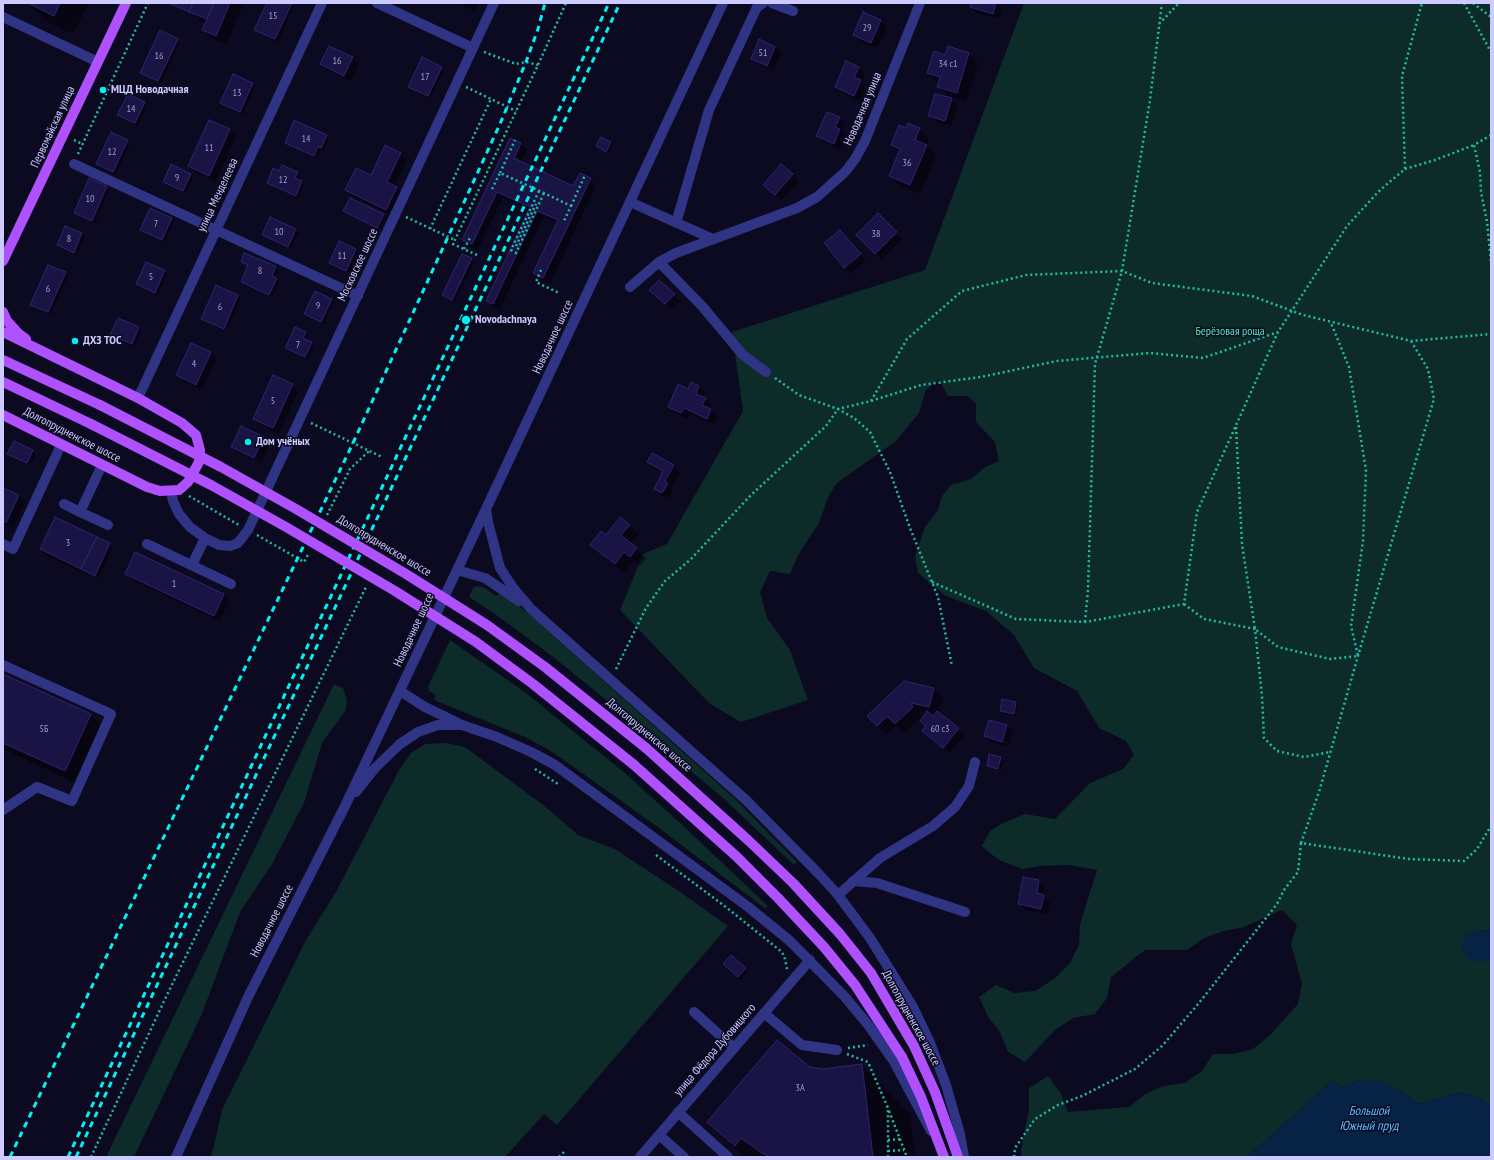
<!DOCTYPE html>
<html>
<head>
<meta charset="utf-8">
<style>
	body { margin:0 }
	#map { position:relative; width:1494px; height:1160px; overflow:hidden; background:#0c0a21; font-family:"PT Sans Narrow",sans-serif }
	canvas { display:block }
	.frame { position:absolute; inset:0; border:4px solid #cccaff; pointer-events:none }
</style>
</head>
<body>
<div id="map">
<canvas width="1494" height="1160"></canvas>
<div class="frame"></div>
</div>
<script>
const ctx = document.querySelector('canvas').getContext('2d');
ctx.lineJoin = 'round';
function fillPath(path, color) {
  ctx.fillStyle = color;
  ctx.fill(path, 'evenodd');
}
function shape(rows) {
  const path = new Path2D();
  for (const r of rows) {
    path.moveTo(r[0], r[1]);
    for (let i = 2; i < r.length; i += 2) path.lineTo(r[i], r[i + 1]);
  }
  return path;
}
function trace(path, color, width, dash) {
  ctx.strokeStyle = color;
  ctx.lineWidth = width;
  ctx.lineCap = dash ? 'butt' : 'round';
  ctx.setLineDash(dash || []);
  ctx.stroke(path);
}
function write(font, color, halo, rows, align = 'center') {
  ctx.font = font + ' "PT Sans Narrow",sans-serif';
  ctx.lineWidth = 3;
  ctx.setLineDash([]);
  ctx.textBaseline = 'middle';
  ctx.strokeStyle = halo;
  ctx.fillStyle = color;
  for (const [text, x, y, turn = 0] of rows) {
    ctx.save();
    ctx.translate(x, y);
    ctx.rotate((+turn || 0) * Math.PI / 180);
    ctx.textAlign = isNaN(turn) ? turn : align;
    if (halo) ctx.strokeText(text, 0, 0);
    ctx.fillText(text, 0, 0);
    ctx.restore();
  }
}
fillPath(shape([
	[1024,3,1491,3,1491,930,1477,931,1488,959,1491,959,1491,1107,1479,1097,1459,1093,1418,1104,1399,1090,1360,1080,1341,1087,1333,1080,1247,1157,1022,1157,1021,1150,1029,1108,1029,1088,1048,1076,1060,1092,1068,1112,1129,1107,1145,1094,1164,1086,1185,1083,1202,1071,1213,1054,1234,1054,1253,1049,1270,1035,1298,1004,1302,984,1291,944,1297,925,1282,910,1244,927,1224,931,1204,938,1187,950,1145,950,1111,977,1107,998,1095,1014,1073,1018,1055,1030,1025,1062,1008,1052,1000,1032,988,1017,979,997,996,985,1015,993,1035,991,1054,979,1070,963,1079,945,1080,924,1097,870,1069,865,1040,866,1023,869,1001,861,991,854,982,846,990,831,1001,824,1025,814,1055,819,1090,783,1123,769,1134,755,1126,741,1099,728,1077,691,1034,668,1014,635,986,611,946,596,918,573,915,557,919,544,925,527,938,510,942,496,951,485,971,479,985,467,999,461,995,442,976,422,976,404,968,396,948,396,939,379,926,390,919,413,896,441,837,483,829,495,819,523,798,555,790,574,770,571,760,592,767,618,790,650,808,700,741,722,710,704,620,610,643,554,667,544,743,411,732,332,925,270],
	[476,586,483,587,496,596,502,592,535,619,735,799,797,862,794,865,723,798,599,694,552,656,495,614,469,597,473,588],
	[450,640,526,693,626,774,680,823,768,906,766,909,655,825,551,751,525,737,434,700,436,695,429,691,428,687],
	[334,684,343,688,347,700,346,710,322,743,304,803,272,864,240,912,201,1016,134,1157,106,1157],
	[446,743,465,747,547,808,578,835,615,849,683,894,728,926,557,1125,544,1114,505,1157,210,1157,213,1150,222,1110,306,940,336,892,399,770,411,753,425,744]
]), '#0d2b28');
fillPath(shape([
	[1491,930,1491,959,1479,962,1466,957,1461,946,1466,935,1477,931],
	[1333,1080,1341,1087,1360,1080,1381,1081,1399,1090,1418,1104,1458,1093,1479,1097,1491,1107,1491,1157,1247,1157]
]), '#062244');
fillPath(shape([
	[29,3,89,3,73,34,47,22],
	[170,3,244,3,226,45,213,39,203,30,206,24,200,21,193,14],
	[268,3,290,3,294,6,278,42,258,32,255,29],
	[456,3,479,3,475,11],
	[972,3,997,3,1002,9,1000,19,977,13,971,7],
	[864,13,880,21,887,28,877,48,860,41,854,34],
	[177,40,180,42,161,83,144,75,141,73],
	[775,47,781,54,773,71,758,65,752,58],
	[968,54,978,63,966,102,948,96,938,86,939,83,928,73,946,56],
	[352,58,359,64,351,81,328,70,322,64],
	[441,67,444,70,431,98,412,89,409,86],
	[858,68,865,74,861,82,866,87,860,101,842,93,836,87],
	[252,84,255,87,243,114,224,106,221,103],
	[128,95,145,103,147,106,138,125,121,117,119,115],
	[951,99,958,106,951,126,936,122,930,116],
	[839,118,845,124,842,132,846,136,840,149,824,142,817,136],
	[837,119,840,119,834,132,832,131],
	[210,121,230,130,236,136,216,181,196,172,189,166],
	[909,124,920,129,929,139,926,146,936,156,920,194,899,185,890,176,899,153,892,145,907,130],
	[327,136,329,139,324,150,321,149,317,158,289,145,286,143],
	[127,141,130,144,116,174,100,167,97,164],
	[611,142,613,145,609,154,597,146],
	[520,144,527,150,521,162,574,188,590,179,596,185,550,284,541,279,534,273,558,223,544,216,500,309,494,307,487,300,530,209,503,197,478,250,470,246,463,240],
	[401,154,407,160,394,186,403,194,392,216,353,196,346,190,371,176],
	[282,166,297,173,300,176,298,180,304,185,298,198,271,185,268,182,280,172],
	[792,174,799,181,782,200,771,191],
	[190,175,193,177,186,193,167,184,165,181],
	[107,187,109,190,95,223,78,216,75,213],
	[344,211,383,215,386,218,381,228],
	[878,215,902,239,882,260,857,235],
	[172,218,174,221,165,242,144,233,141,230],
	[270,218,296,230,299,232,291,249,266,238,263,235],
	[66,227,82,234,85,237,77,255,61,248,58,245],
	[840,231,866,261,851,274,825,243],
	[355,250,358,252,349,273,333,266,330,263],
	[471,259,474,262,455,302,443,295],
	[242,262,275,267,278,270,275,278,279,281,272,297,245,285,242,282,249,266],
	[147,263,165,271,167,274,158,295,140,287,137,284],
	[65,273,68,276,51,314,34,307,32,304],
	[659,281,680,301,672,310,651,290],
	[216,287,238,296,241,299,226,331,205,321,202,319],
	[331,299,334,302,324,324,308,317,306,314],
	[139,328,141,331,135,347,114,338,111,335],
	[305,333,308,335,306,340,314,345,308,359,289,351,287,348],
	[210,353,217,359,202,390,184,382,177,375],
	[691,384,699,387,705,393,703,398,711,405,709,409,717,416,713,424,690,414,688,419,675,413,669,407,688,390],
	[292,385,298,391,279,434,261,425,254,419],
	[241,428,264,438,270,444,261,463,239,453,232,446],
	[14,442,33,451,36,454,30,465,12,457,9,454],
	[652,454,674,466,680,472,671,488,673,490,668,499,661,495,655,488,663,473,654,468,648,462],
	[3,489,19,496,25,503,13,529,3,524],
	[55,518,110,544,113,547,98,578,88,573,88,575,47,556,41,549],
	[629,525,639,535,631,544,646,558,640,566,634,561,625,573,601,554,592,544],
	[126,573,223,595,229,601,220,621,132,580],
	[3,675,91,715,104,728,78,784,3,749],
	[934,689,943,699,939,714,964,735,950,753,923,731,926,727,921,721,927,713,920,712,922,717,905,733,897,725,887,735,869,716],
	[1015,703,1018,706,1016,716,1004,714,1001,711],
	[1007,726,1013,732,1008,747,991,742,985,736],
	[991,737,1007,742,1007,744,991,739],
	[1000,758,1003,761,1001,771,991,768,988,765],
	[1024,878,1039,881,1045,887,1043,896,1050,902,1047,914,1025,910,1019,903],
	[731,956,748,971,741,979,724,964],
	[861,1065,910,1114,915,1157,744,1157,708,1122,810,1068,823,1070]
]), '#0007');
const building = shape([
	[28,3,60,3,54,16,28,3],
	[169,3,193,3,189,12,169,3],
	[193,3,214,3,207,19,189,12,193,3],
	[214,3,230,3,216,36,202,30,214,3],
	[267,3,292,3,275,39,254,30,267,3],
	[971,3,996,3,993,14,970,7,971,3],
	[863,12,881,20,871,43,853,35,863,12],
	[160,30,178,39,158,81,140,73,160,30],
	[759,39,775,47,767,66,751,59,759,39],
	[329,46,353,57,344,76,320,64,329,46],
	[948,46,969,53,957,93,937,87,940,77,927,73,934,51,945,55,948,46],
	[422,57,442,67,428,96,408,87,422,57],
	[846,61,859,67,854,77,861,80,854,96,835,87,846,61],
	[233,74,253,83,240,112,220,103,233,74],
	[128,94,145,102,135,123,117,115,128,94],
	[935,94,952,98,945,121,928,116,935,94],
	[827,112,840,117,835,127,840,129,834,144,816,136,827,112],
	[209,120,230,129,209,176,188,166,209,120],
	[294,120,327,135,321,148,318,147,314,156,285,143,294,120],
	[908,123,920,128,915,140,927,145,910,185,889,176,900,149,891,145,899,125,906,128,908,123],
	[111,132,128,140,113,172,96,164,111,132],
	[601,137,611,142,606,152,596,146,601,137],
	[510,138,521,143,514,158,573,186,580,173,591,178,543,278,533,273,558,220,537,211,493,304,486,301,530,207,497,192,472,244,462,240,510,138],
	[385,145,401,153,387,182,397,187,386,210,345,190,356,168,371,175,385,145],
	[171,164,191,174,183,191,163,182,171,164],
	[781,164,793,174,775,195,763,185,781,164],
	[282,165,298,172,295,178,302,181,296,196,267,183,273,168,279,171,282,165],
	[89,178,107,186,92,221,74,213,89,178],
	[350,198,384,214,377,228,343,211,350,198],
	[150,208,172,218,162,240,140,230,150,208],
	[878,213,897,232,875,254,856,235,878,213],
	[270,217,296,229,288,247,262,235,270,217],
	[65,226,82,233,74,253,57,245,65,226],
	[840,230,861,254,844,268,824,243,840,230],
	[339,241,356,249,346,271,329,263,339,241],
	[244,253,276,266,272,276,277,278,269,295,241,282,248,265,241,262,244,253],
	[462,254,472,258,452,300,442,295,462,254],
	[146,262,165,270,155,293,136,284,146,262],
	[48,265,66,272,48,312,30,305,48,265],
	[659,280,675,294,665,304,649,290,659,280],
	[216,285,238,295,224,329,201,319,216,285],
	[315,291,332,299,321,322,304,314,315,291],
	[118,318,139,327,132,344,110,335,118,318],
	[295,327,306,332,303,338,312,342,305,357,285,348,295,327],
	[191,343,211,352,196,385,176,375,191,343],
	[273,375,293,384,273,428,253,419,273,375],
	[691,382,699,386,696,394,706,398,702,405,711,409,707,419,684,408,681,413,668,407,678,384,688,389,691,382],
	[241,426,264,437,254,458,231,447,241,426],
	[14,441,33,450,27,463,7,454,14,441],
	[652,453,674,465,665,481,668,483,662,493,654,489,663,471,647,462,652,453],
	[3,488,19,495,6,523,3,521,3,488],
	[55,517,97,537,81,569,40,549,55,517],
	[620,517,630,525,621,535,637,548,630,557,624,552,615,564,590,545,601,531,606,535,620,517],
	[97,537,110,543,95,576,81,569,97,537],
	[135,552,224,594,214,616,125,574,135,552],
	[3,674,91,714,65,771,3,743,3,674],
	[904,681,934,688,929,707,911,703,913,707,895,724,887,716,877,726,867,716,904,681],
	[1002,699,1016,702,1014,714,1000,711,1002,699],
	[927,711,933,716,937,711,959,728,943,748,922,731,926,726,920,721,927,711],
	[989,720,1007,725,1002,742,984,736,989,720],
	[989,754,1001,757,998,769,987,766,989,754],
	[1023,877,1039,880,1037,893,1044,895,1041,909,1018,904,1023,877],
	[731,955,746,968,738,977,723,964,731,955],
	[777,1040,810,1067,823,1069,862,1064,873,1157,770,1157,760,1152,741,1138,735,1146,707,1122,777,1040]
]);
fillPath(building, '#1a1444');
trace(building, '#2d2472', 1);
trace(shape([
	[1464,3,1491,52],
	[1473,3,1491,17],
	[1159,24,1179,3],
	[484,52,516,64,526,62,538,65],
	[466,87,516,111],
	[1491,135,1474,145,1480,172,1481,192,1487,222,1491,262],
	[74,140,82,144],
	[78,154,148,3],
	[1405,169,1435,160,1474,145],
	[500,173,515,140],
	[539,191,511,250,516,253,544,193],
	[571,206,585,175],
	[406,217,455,240],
	[430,229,491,99],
	[516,246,536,204],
	[464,249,470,238],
	[477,255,453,244,538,65,566,3],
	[541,270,536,282,559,293],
	[1411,341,1428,369,1434,399,1358,656,1319,792,1301,843,1409,859,1464,861,1477,849,1491,826],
	[775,378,799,395,838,409,871,401,921,385,981,377,1057,361,1150,353,1203,358,1278,332],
	[871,401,907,339,962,291,1026,275,1122,271,1152,283,1252,296,1303,315,1411,341,1491,334],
	[311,423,382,457],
	[1236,427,1242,544,1255,629,1278,647,1330,659,1358,656,1351,626,1363,541,1366,470,1349,367,1331,323],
	[189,496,239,525],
	[327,515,350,469,369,451],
	[257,535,304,562,309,553],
	[932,582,1016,619,1085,622,1184,604,1197,512,1278,332,1347,226,1380,190,1405,169,1402,76,1422,3],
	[1184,604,1204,619,1255,629,1262,696,1264,738,1277,751,1304,757,1330,752],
	[1085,622,1088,590,1095,364,1122,271,1150,100,1162,3],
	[616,669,646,608,665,581,690,560,751,495,826,426,838,409,854,418,870,432,890,472,910,528,938,597,952,666],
	[535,769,558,784],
	[656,855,722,904,782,952,785,959,787,969],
	[848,1048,868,1045],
	[847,1054,868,1062,888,1108,888,1157],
	[889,1111,907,1157],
	[888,1140,900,1139],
	[888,1151,904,1150],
	[91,1157,166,997,366,587],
	[559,1157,566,1150],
	[1014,1157,1015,1148,1035,1119,1058,1105,1082,1096,1135,1069,1162,1046,1199,1003,1277,904,1284,890,1298,872,1301,843]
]), '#20bda6', 2.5, [2, 3]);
trace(shape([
	[377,3,473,48],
	[772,3,793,11],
	[3,17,98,62],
	[74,164,358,296],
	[630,202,713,239],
	[676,223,709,110,757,7,763,3],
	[659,262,702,306,743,355,766,372],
	[630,287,659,262,676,253,797,208,817,197,845,172,855,159,865,141,920,3],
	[138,398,322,3],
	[102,465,80,512,108,525],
	[171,491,173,501,179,514,190,527,205,538,219,545,230,546,238,543,248,530,494,3],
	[64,504,80,512],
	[486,509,488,522,500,568,514,589,531,609,747,801,819,874,838,895,870,938,913,1007,930,1043,946,1085,960,1134,964,1157],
	[3,544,13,549,61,445],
	[147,544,231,584],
	[192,565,205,538],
	[457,570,485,578,519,601],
	[3,665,111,714,72,801,37,787,3,810],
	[400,691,425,707,462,725,497,737,531,752,555,765,747,906,790,941,845,997,869,1026,893,1060,931,1131],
	[356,792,375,768,400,744,418,732,438,725,460,725],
	[853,881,877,883,965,912],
	[838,895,880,858,933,826,955,807,969,786,975,762],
	[694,1012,734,1048],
	[764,1013,802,1045,837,1050],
	[678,1112,728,1157],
	[659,1135,684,1157],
	[176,1157,248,997,345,806,486,509,723,3],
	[640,1157,810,960]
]), '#303485', 10);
trace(shape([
	[3,261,126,3],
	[3,312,7,321,18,333,26,339],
	[3,332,138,398,182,423,196,435,200,450,199,462,188,482,179,490,160,491,147,487,3,415],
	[3,360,100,405],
	[3,382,91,424],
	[646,748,749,841,793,883,840,934,871,973,914,1046,935,1092,958,1157],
	[633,764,736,856,778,898,824,947,855,985,902,1057,921,1097,944,1157]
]), '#af51ff', 10);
trace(shape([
	[10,1157,353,443,500,124,526,62,538,29,545,3],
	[68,1157,609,3],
	[76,1157,620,3]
]), '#00f1f5', 3, [6, 5]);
trace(shape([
	[492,189,500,173,544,193,571,206,563,223]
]), '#20bda6', 2.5, [2, 3]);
trace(shape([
	[100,405,221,467,296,509,406,574,487,625,545,667,646,748],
	[91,424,211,485,286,527,395,591,476,642,533,684,633,764]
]), '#af51ff', 10);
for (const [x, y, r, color] of [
	[103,90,4,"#00f1f5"],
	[466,320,5,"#00f1f5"],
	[75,341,4,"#00f1f5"],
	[248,442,4,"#00f1f5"]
]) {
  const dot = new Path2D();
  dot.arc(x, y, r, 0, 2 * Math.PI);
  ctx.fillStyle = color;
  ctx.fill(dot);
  trace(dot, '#0c0a21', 1.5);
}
write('10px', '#a09cd0', null, [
	["15",273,16],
	["29",867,28],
	["51",763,53],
	["16",159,56],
	["16",337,61],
	["34 с1",948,64],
	["17",425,77],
	["13",237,93],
	["14",131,109],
	["14",306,139],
	["11",209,148],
	["12",112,152],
	["36",907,163],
	["9",177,178],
	["12",283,180],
	["10",90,199],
	["7",156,224],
	["10",279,232],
	["38",876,234],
	["8",69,239],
	["11",342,256],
	["8",260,271],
	["5",151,277],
	["6",48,289],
	["9",318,306],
	["6",220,307],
	["7",298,345],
	["4",194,364],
	["5",273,401],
	["3",68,543],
	["1",174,584],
	["5Б",44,729],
	["60 с3",940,729],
	["3А",800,1088]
]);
write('bold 12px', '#cccaff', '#0c0a21', [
	["МЦД Новодачная",111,90],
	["Novodachnaya",475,320],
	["ДХЗ ТОС",83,341],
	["Дом учёных",256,442]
], 'left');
write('12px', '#cccaff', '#0c0a21', [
	["Новодачная улица",863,109,-67],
	["Первомайская улица",53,127,-65],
	["улица Менделеева",218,195,-65],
	["Московское шоссе",358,265,-65],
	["Новодачное шоссе",553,337,-65],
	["Долгопрудненское шоссе",72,435,27],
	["Долгопрудненское шоссе",384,546,31],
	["Новодачное шоссе",414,630,-65],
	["Долгопрудненское шоссе",649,735,40],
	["Новодачное шоссе",272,921,-63],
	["Долгопрудненское шоссе",911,1018,61],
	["улица Фёдора Дубовицкого",715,1050,-49]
]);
write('12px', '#4aebb5', '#0c0a21', [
	["Берёзовая роща",1230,332]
]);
write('italic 13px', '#58c0ff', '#0c0a21', [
	["Большой",1369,1111],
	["Южный пруд",1369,1126]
]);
</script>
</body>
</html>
